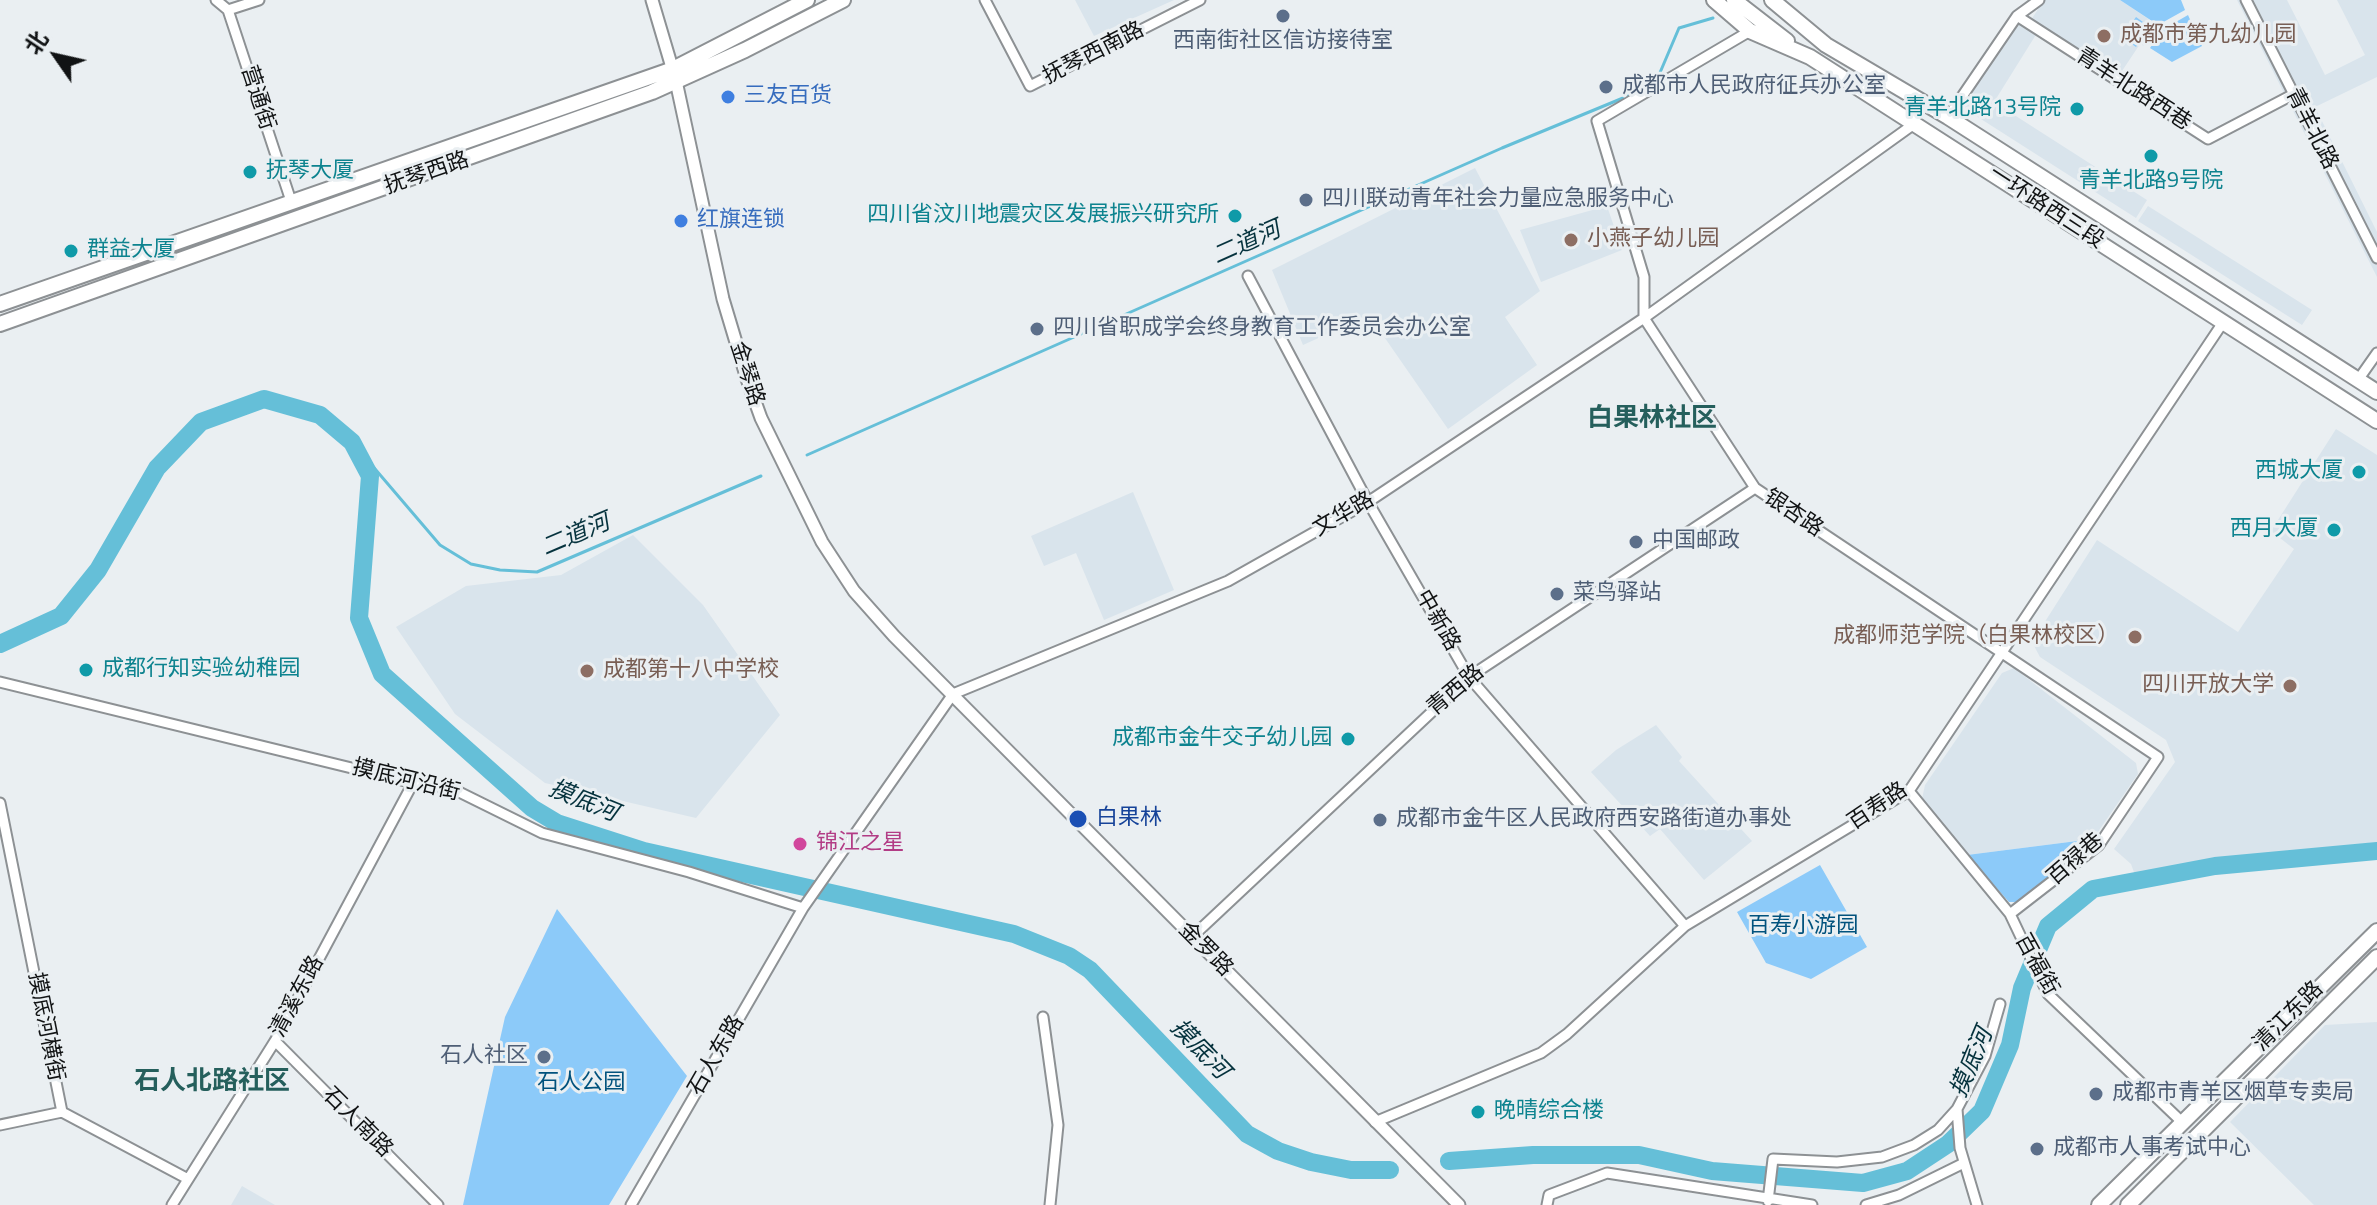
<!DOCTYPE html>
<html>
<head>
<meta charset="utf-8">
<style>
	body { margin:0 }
	#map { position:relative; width:2377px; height:1205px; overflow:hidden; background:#eaeff2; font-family:"Titillium Web","Noto Sans SC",sans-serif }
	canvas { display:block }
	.north { position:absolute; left:16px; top:16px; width:80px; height:80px; -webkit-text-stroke:6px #eaeff2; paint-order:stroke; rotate:304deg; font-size:22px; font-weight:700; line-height:32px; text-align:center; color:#111314 }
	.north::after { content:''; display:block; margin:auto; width:28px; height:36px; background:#111314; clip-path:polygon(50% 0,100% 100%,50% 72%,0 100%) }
</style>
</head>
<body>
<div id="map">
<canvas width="2377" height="1205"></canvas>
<div class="north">北</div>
</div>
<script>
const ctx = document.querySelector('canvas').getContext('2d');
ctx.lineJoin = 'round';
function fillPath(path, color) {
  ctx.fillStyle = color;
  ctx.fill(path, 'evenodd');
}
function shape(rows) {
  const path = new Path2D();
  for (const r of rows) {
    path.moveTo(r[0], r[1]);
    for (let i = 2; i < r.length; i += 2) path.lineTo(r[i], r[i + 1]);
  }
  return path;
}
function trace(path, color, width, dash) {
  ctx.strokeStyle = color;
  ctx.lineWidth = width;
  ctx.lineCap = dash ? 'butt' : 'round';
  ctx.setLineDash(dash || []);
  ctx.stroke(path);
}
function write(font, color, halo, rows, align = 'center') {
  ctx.font = font + ' "Titillium Web","Noto Sans SC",sans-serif';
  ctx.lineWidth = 6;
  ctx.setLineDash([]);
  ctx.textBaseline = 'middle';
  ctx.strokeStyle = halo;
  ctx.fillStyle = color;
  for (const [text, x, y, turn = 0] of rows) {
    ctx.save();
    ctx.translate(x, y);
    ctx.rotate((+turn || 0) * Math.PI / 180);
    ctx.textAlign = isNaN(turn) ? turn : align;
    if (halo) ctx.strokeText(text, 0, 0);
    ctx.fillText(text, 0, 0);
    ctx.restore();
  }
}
fillPath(shape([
	[1075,0,1174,0,1094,36],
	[2044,0,2120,0,2153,22,2155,29,2144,46,2140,44,2118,77,2031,20],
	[2237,0,2287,0,2325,75,2365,55,2337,0,2377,0,2377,77,2315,107,2377,232,2377,277],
	[2017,20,2037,33,1994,102,2147,200,2136,218,1959,105],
	[1475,168,1540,291,1505,317,1537,365,1448,429,1369,315,1303,345,1272,270],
	[1607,206,1622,250,1541,282,1520,230],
	[2148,206,2312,310,2302,325,2138,221],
	[2336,429,2377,455,2377,842,2220,860,2135,875,2131,864,2114,849,2175,762,2166,740,2040,657,2032,642,2097,540,2238,632,2294,549,2271,531],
	[1133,492,1174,590,1104,620,1076,553,1044,566,1031,536],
	[633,535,703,605,780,715,696,818,545,783,455,714,396,627,466,586,561,575],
	[2014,668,2136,763,2138,774,2093,839,1967,855,1922,799,1925,785,2002,673],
	[1656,725,1682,757,1679,761,1752,841,1704,880,1660,829,1650,836,1591,772,1616,750],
	[2377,1022,2377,1205,2314,1205,2230,1122,2325,1025],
	[242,1186,275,1205,231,1205]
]), '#d9e4ec');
fillPath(shape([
	[2120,0,2181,0,2185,10,2158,25],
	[2188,15,2202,46,2172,62,2150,48,2162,30],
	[2136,17,2150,27,2136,47,2122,37],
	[2093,839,2018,902,2009,902,1967,855],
	[1820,865,1867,947,1811,979,1766,963,1737,912],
	[557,909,687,1076,609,1205,463,1205,505,1017]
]), '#8ccaf9');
trace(shape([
	[1656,82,1679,28,1713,18],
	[352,442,440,545,471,564,500,570,537,572,761,476],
	[807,455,1502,148,1640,91]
]), '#65bfd8', 3);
trace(shape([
	[0,644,61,616,98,570,157,468,201,422,264,399,320,415,352,442,370,476,359,618,382,674,532,808,557,823,644,851,1014,934,1069,956,1090,970,1247,1134,1278,1151,1311,1162,1351,1170,1390,1170],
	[1449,1161,1533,1155,1639,1155,1712,1171,1863,1183,1907,1171,1948,1144,1982,1111,2010,1045,2022,988,2048,926,2093,889,2215,866,2377,851]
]), '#65bfd8', 18);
const minor = shape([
	[216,0,228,10,291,201],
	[985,0,1030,86,1200,0],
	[2246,0,2377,258],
	[228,10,259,0],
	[2017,16,2208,139,2294,94],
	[1750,31,1597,121,1644,277,1644,318,1755,488,2158,757,2099,845,2010,914],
	[1948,117,2017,16,2039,0],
	[1248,276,1368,502,1469,677,1685,926],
	[2358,380,2377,353],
	[0,682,413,783,451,788,542,833,689,872,803,908],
	[1909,791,2010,914,2048,994,2182,1122],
	[0,803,62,1112,188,1179],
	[1192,937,1469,677,1755,488],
	[1043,1017,1058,1125,1050,1205],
	[275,1041,438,1205],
	[1957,1109,1960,1148,1977,1205],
	[1375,1122,1541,1053,1567,1034,1685,926,1909,791,2224,321],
	[0,1125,62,1112],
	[1768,1201,1773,1159,1837,1162,1882,1157,1914,1145,1938,1130,1957,1109,1985,1056,2000,1004],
	[172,1205,275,1041,413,783],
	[631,1205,803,908,953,694,1228,581,1368,502,1644,318,1914,124],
	[1547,1205,1549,1195,1607,1173,1812,1205],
	[1866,1205,1899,1195,1964,1163]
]);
const tertiary = shape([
	[652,0,676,81,723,299,747,379,761,418,822,542,854,591,894,636,1459,1205]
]);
const primary = shape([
	[1714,0,1750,31,1810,57,2377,421],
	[1734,0,1787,41],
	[1772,0,1826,45,1948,117,2377,392],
	[0,304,673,69,807,0],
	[0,324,652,92,745,50,843,0],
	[2099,1205,2377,931],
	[2128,1205,2377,957]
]);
trace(minor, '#8d9194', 13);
trace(tertiary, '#8d9194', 15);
trace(primary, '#8d9194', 18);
trace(minor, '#fff', 9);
trace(tertiary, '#fff', 11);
trace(primary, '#fff', 14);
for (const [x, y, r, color] of [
	[1283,16,8,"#5c6f8a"],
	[2104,36,8,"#8d6e63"],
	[1606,87,8,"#5c6f8a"],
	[728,97,8,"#3f7fe0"],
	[2077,109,8,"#0f9aa8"],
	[2151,156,8,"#0f9aa8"],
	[250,172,8,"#0f9aa8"],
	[1306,200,8,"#5c6f8a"],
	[1235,216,8,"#0f9aa8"],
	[681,221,8,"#3f7fe0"],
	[1571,240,8,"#8d6e63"],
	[71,251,8,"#0f9aa8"],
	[1037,329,8,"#5c6f8a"],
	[2359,472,8,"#0f9aa8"],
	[2334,530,8,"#0f9aa8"],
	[1636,542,8,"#5c6f8a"],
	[1557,594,8,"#5c6f8a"],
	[2135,637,8,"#8d6e63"],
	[86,670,8,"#0f9aa8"],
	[587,671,8,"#8d6e63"],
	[2290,686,8,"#8d6e63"],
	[1348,739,8,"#0f9aa8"],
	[1078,819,10,"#1a4fb4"],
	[1380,820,8,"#5c6f8a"],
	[800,844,8,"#d1479c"],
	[544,1057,8,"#5c6f8a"],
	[2096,1094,8,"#5c6f8a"],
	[1478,1112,8,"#0f9aa8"],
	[2037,1149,8,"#5c6f8a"]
]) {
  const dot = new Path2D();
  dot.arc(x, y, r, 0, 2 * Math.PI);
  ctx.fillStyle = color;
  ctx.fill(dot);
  trace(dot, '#eaeff2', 3);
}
write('22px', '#785e54', '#eaeff2', [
	["成都市第九幼儿园",2120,36],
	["小燕子幼儿园",1587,240],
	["成都师范学院（白果林校区）",2119,637,"right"],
	["成都第十八中学校",603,671],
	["四川开放大学",2274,686,"right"]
], 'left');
write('22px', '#4e5e75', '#eaeff2', [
	["西南街社区信访接待室",1283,42,"center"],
	["成都市人民政府征兵办公室",1622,87],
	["四川联动青年社会力量应急服务中心",1322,200],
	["四川省职成学会终身教育工作委员会办公室",1053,329],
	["中国邮政",1652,542],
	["菜鸟驿站",1573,594],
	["成都市金牛区人民政府西安路街道办事处",1396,820],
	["石人社区",528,1057,"right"],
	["成都市青羊区烟草专卖局",2112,1094],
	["成都市人事考试中心",2053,1149]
], 'left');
write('22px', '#111314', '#eaeff2', [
	["抚琴西南路",1094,54,-27],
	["青羊北路西巷",2133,90,33],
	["营通街",257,98,72],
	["青羊北路",2311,129,63],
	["抚琴西路",427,174,-19],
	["一环路西三段",2046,208,33],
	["金琴路",746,374,72],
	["银杏路",1793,514,34],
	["文华路",1344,515,-30],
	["中新路",1437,621,60],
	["青西路",1456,691,-40],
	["摸底河沿街",406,781,14],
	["百寿路",1878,807,-34],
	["百禄巷",2076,860,-41],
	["金罗路",1205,950,45],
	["百福街",2036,965,61],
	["清溪东路",298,997,-62],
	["清江东路",2289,1017,-45],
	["摸底河横街",45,1027,79],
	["石人东路",717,1056,-60],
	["石人南路",357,1123,45]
]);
write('22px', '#366cbe', '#eaeff2', [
	["三友百货",744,97],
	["红旗连锁",697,221]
], 'left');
write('22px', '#0d838f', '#eaeff2', [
	["青羊北路13号院",2061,109],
	["抚琴大厦",266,172,"left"],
	["青羊北路9号院",2151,182,"center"],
	["四川省汶川地震灾区发展振兴研究所",1219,216],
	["群益大厦",87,251,"left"],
	["西城大厦",2343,472],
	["西月大厦",2318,530],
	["成都行知实验幼稚园",102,670,"left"],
	["成都市金牛交子幼儿园",1332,739],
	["晚晴综合楼",1494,1112,"left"]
], 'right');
write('22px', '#164399', '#eaeff2', [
	["白果林",1096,819]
], 'left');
write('22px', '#b23c85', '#eaeff2', [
	["锦江之星",816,844]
], 'left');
write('22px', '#01527d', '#eaeff2', [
	["百寿小游园",1803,927],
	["石人公园",581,1084]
]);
write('italic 24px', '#05323d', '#eaeff2', [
	["二道河",1247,244,-24],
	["二道河",576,536,-23],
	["摸底河",583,802,22],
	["摸底河",1199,1050,46],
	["摸底河",1973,1063,-67]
]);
write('bold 26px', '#255f5c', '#eaeff2', [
	["白果林社区",1652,420],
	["石人北路社区",212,1083]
]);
</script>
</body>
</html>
